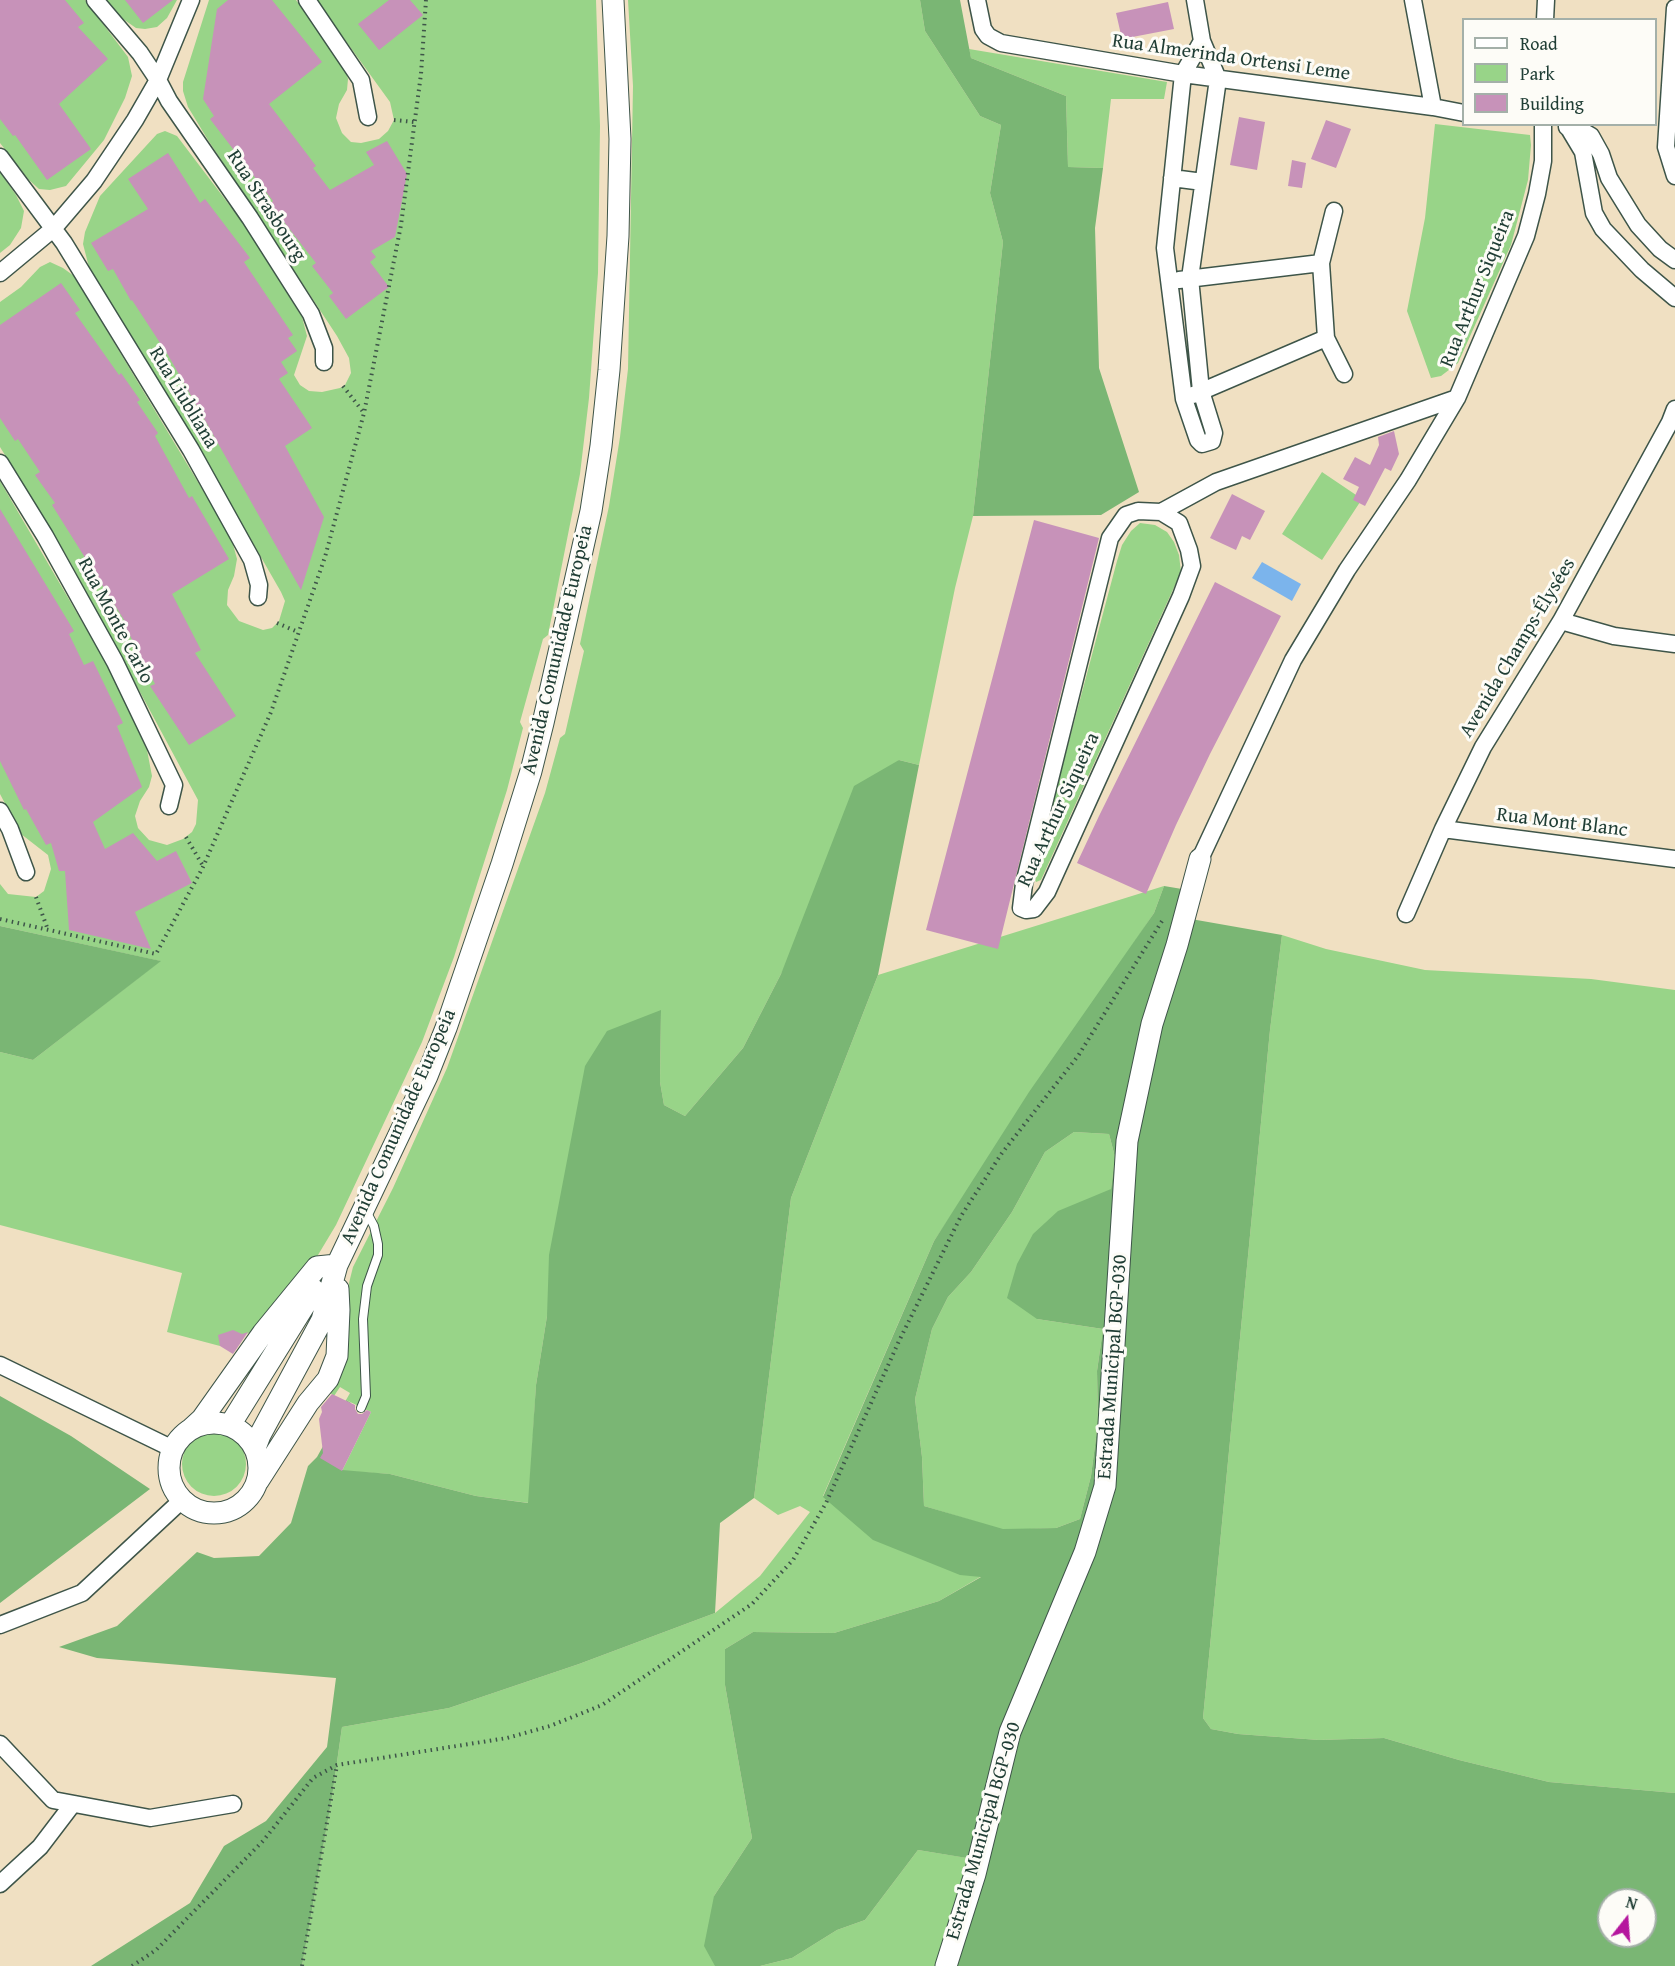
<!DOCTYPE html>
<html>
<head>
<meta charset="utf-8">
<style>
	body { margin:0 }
	#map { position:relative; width:1675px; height:1966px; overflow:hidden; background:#f0e0c2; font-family:"Gentium Book Plus",serif }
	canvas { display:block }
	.legend { position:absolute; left:1462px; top:18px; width:195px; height:108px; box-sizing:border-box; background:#fdfcf7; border:2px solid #a4b0a9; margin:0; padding:8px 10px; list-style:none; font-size:18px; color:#1f3d34 }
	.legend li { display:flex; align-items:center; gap:12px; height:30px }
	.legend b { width:30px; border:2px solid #a4b0a9 }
	.north { position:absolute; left:1597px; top:1888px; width:60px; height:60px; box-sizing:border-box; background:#fdfcf7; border:2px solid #a4b0a9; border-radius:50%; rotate:17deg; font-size:16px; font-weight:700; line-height:24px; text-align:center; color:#1f3d34 }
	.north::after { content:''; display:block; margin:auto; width:21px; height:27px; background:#b5179e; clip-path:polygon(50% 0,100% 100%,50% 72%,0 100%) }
</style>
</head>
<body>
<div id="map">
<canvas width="1675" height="1966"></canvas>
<ul class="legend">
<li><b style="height:8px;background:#fff"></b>Road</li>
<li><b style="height:16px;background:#98d488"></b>Park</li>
<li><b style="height:16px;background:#c792b9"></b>Building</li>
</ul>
<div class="north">N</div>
</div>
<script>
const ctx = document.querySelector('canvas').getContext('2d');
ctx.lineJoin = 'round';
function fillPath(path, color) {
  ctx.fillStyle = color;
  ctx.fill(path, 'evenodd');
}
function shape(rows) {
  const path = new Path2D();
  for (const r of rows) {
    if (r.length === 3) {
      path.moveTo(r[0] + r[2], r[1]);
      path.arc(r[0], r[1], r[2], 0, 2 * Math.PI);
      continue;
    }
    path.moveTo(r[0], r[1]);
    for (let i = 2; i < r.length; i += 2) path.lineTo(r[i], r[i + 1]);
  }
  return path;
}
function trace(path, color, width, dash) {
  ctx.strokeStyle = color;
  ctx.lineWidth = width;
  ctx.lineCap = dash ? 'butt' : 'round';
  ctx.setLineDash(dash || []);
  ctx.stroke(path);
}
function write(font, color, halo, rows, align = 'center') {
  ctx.font = font + ' "Gentium Book Plus",serif';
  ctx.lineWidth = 6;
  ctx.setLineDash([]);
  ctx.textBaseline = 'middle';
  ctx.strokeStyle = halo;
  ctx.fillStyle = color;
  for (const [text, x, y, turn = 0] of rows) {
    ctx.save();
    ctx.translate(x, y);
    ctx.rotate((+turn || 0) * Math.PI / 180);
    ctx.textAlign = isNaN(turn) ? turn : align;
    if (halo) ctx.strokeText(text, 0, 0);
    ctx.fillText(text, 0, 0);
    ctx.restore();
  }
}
fillPath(shape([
	[0,0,85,0,128,57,132,76,125,98,104,140,66,186,50,190,39,189,29,180,0,143],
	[105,0,177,0,167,18,157,27,145,29,136,28,123,19],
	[209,0,296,0,345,68,348,79,347,90,339,104,336,118,342,133,351,142,361,143,379,139,388,131,394,120,390,102,316,0,596,0,600,126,598,273,589,398,580,474,548,635,543,639,520,722,523,728,507,790,454,957,422,1042,336,1225,315,1260,255,1330,220,1346,167,1332,182,1273,0,1225,0,1052,33,1060,160,961,0,926,0,884,8,894,36,897,44,891,51,869,48,855,21,834,0,794,0,481,116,680,147,750,152,776,149,787,140,801,135,816,138,828,149,840,167,845,183,839,192,832,196,824,198,800,68,558,0,447,0,302,21,287,40,267,50,262,63,268,74,276,231,537,237,559,234,576,228,590,227,605,239,621,263,630,272,628,279,621,285,601,281,592,180,416,112,304,91,275,83,244,85,232,100,196,157,134,165,131,177,136,243,223,302,317,307,336,294,375,300,385,309,391,322,392,340,388,345,385,351,373,349,358,337,336,208,140,188,107,183,91,183,82],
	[628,0,920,0,925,31,980,116,1001,125,990,193,1003,242,973,516,955,588,919,765,899,760,781,974,743,1048,685,1116,664,1105,660,1082,661,1011,547,1316,536,1385,529,1503,476,1496,390,1474,342,1471,371,1412,346,1400,350,1393,340,1387,334,1396,329,1392,346,1314,349,1283,353,1267,393,1188,447,1068,545,793,560,738,565,734,584,651,580,644,609,506,620,437,628,369,633,86],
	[969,49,1167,82,1164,99,1111,99,1103,168,1068,167,1066,96,971,58],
	[1435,124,1530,135,1531,145,1528,180,1511,245,1458,363,1441,376,1431,378,1407,311,1425,218],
	[0,172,16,195,24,211,21,228,10,245,0,253],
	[1322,472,1362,499,1322,560,1282,534],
	[1140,523,1155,525,1167,532,1174,542,1179,555,1181,572,1041,880,1036,882,1033,876,1117,561,1122,545,1131,531],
	[1164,886,1154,913,934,1241,823,1496,982,1576,939,1601,834,1633,753,1632,725,1649,725,1685,752,1838,714,1896,715,1966,302,1966,332,1797,342,1727,449,1708,579,1664,715,1613,760,1576,810,1512,800,1506,778,1515,754,1498,791,1198,878,975],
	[1282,935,1326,949,1425,970,1591,979,1675,990,1675,1793,1549,1782,1459,1760,1384,1738,1319,1740,1238,1734,1211,1729,1203,1718,1270,1030],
	[1074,1132,1109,1134,1115,1157,1111,1189,1037,1319,1103,1329,1097,1371,1098,1422,1091,1476,1080,1519,1056,1528,1003,1530,924,1506,922,1457,915,1399,932,1329,948,1297,971,1272,1012,1212,1045,1152],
	[214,1464,32],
	[918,1850,980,1860,952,1966,760,1966,792,1958,837,1930,865,1920]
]), '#98d488');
fillPath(shape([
	[920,0,960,0,971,58,1066,96,1068,167,1103,168,1095,228,1099,368,1139,492,1101,515,973,516,1003,242,990,193,1001,125,980,116,925,31],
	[899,760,919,765,878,975,791,1198,754,1498,720,1523,715,1613,579,1664,449,1708,342,1727,332,1797,302,1966,91,1966,190,1903,224,1846,266,1821,327,1747,336,1678,97,1658,59,1647,117,1626,197,1552,214,1558,259,1556,291,1523,308,1466,317,1457,337,1421,336,1420,346,1400,351,1403,332,1447,342,1470,390,1474,476,1496,528,1503,536,1385,547,1316,549,1255,585,1066,607,1031,661,1010,660,1082,664,1105,685,1116,743,1048,781,974,854,786],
	[1164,886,1200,892,1191,919,1282,935,1270,1030,1203,1718,1211,1729,1238,1734,1319,1740,1384,1738,1459,1760,1549,1782,1675,1793,1675,1966,952,1966,979,1860,918,1850,865,1920,837,1930,792,1958,760,1966,715,1966,704,1946,714,1896,752,1838,725,1685,725,1649,753,1632,834,1633,939,1601,981,1577,960,1575,873,1540,823,1497,934,1241,1029,1092,1154,913],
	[1074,1132,1109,1134,1115,1157,1111,1189,1058,1211,1033,1234,1017,1264,1007,1298,1037,1319,1103,1329,1097,1371,1098,1422,1091,1476,1080,1519,1056,1528,1003,1529,924,1506,922,1457,915,1399,932,1329,948,1297,971,1272,1012,1212,1045,1152],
	[1609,1900,1645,1900,1645,1936,1609,1936],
	[0,926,161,961,33,1060,0,1052],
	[0,1396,71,1436,150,1489,0,1603]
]), '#7ab674');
fillPath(shape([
	[1262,562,1301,584,1292,601,1252,578]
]), '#7bb4ec');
fillPath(shape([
	[0,0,65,0,84,23,78,27,108,59,59,104,91,149,47,180,15,135,13,136,0,119],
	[125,0,173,0,143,23],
	[228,0,272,0,322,62,269,104,316,166,313,168,330,190,374,165,366,152,387,141,407,174,395,237,371,251,376,257,370,262,389,287,346,319,329,296,333,293,312,266,316,263,270,204,273,201,210,119,214,116,203,99,217,9],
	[389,0,410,0,423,15,379,50,358,24],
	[1168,2,1174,29,1122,39,1116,13],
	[1239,117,1265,122,1257,170,1230,165],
	[1326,120,1351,129,1336,168,1311,159],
	[168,153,200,203,205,199,250,258,244,262,293,335,288,338,297,351,281,362,288,373,279,379,312,428,285,446,324,517,301,590,168,355,132,300,131,301,113,269,108,271,91,243,148,209,128,179],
	[1292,160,1306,163,1302,188,1288,186],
	[61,283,80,310,75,313,119,375,121,373,140,400,137,402,158,433,155,436,189,498,192,496,229,559,172,594,201,650,195,653,236,716,189,745,150,686,155,684,124,624,126,623,52,505,55,503,35,475,40,472,18,439,15,441,0,418,0,325],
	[1394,431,1399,454,1391,471,1385,468,1365,506,1353,500,1359,487,1343,479,1355,457,1370,465,1379,445,1378,437],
	[1232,494,1265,511,1250,540,1242,536,1236,550,1210,538],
	[0,509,74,631,69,634,84,665,93,661,123,723,117,726,142,787,93,822,105,849,133,833,157,861,176,851,192,883,135,912,151,949,69,930,65,871,59,871,51,843,46,845,26,809,24,810,0,761],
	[1034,520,1099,538,998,949,926,930],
	[1215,582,1281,616,1210,754,1176,825,1146,894,1077,863,1099,816],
	[233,1330,242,1334,248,1332,233,1354,220,1346,218,1335],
	[332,1394,355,1405,355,1409,358,1414,362,1414,367,1410,371,1412,342,1471,320,1458,323,1453,319,1419,322,1412,321,1407]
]), '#c792b9');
const service = shape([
	[361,1408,366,1396,363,1319,367,1286,378,1255,378,1244,374,1226,366,1211]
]);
const minor = shape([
	[95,0,140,53,158,80,169,101,250,218,311,314,324,348,324,362],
	[307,0,361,80,368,117],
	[977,0,983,29,988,36,1001,43,1183,74,1433,107,1464,113],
	[1195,0,1202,41,1218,79,1190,278,1201,391,1214,433,1212,441,1202,444,1198,440,1184,399,1165,248,1183,74,1202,41],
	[1413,0,1433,107],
	[1675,8,1666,147,1675,176],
	[1545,20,1546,0],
	[1567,127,1579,129,1591,136,1601,154,1609,178,1638,225,1660,249,1675,260],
	[1568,127,1583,152,1594,213,1603,229,1642,270,1675,298],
	[0,157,64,243,191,450,252,560,259,585,258,597],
	[1172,178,1203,182],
	[1334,211,1321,263,1326,338,1344,374],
	[0,273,53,229,94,181,135,120,158,80,191,0],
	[1179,280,1321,263],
	[1193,395,1326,338],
	[0,463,45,536,115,662,174,785,169,806],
	[1138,511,1161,512,1179,523,1189,550,1192,566,1181,596,1047,892,1034,909,1026,910,1021,908,1024,884,1110,538,1126,515,1138,511],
	[1161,512,1216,482,1457,398],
	[1561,621,1614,636,1675,644],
	[0,811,10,829,26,872],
	[1443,829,1675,859],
	[1200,859,1293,660,1347,570,1408,480,1457,398,1526,236,1537,194,1543,161,1543,124],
	[1406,914,1443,829,1483,747,1561,621,1670,422,1675,409],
	[0,1365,173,1449],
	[0,1625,82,1593,182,1500],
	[0,1744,53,1800,150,1818,233,1804],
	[0,1884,40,1847,72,1805]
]);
const tertiary = shape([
	[214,1468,45],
	[230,1425,314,1290],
	[190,1430,202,1419,263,1333,317,1267,337,1265],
	[255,1448,260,1435,322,1320,337,1265,427,1076,446,1028,502,864,531,771,543,723,591,511,601,446,609,370,618,236,620,139,613,0],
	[258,1481,308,1403,328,1379,337,1356,339,1310,338,1289],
	[946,1966,975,1874,1010,1732,1085,1552,1105,1486,1127,1141,1152,1024,1177,945,1200,859]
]);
trace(service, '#3e5549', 10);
trace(minor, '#3e5549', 19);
trace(tertiary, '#3e5549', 23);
trace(shape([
	[394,120,414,122],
	[343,386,364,413],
	[277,623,298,632],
	[186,837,203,866],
	[36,897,48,930],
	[0,919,156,954,203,867,271,712,325,557,364,413,401,225,421,74,426,0],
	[132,1966,156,1950,263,1841,313,1778,337,1765,507,1738,550,1726,602,1705,752,1604,793,1560,826,1503,899,1341,961,1216,1002,1153,1078,1056,1162,921],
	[302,1966,337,1765]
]), '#3e5549', 4, [1.5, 4.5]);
trace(service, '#fff', 8);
trace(minor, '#fff', 16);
trace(tertiary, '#fff', 21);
write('20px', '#1f3d34', '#fdfcf7', [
	["Rua Almerinda Ortensi Leme",1231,58,8],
	["Rua Strasbourg",266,206,57],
	["Rua Arthur Siqueira",1478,289,-68],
	["Rua Liubliana",183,398,59],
	["Rua Monte Carlo",115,621,62],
	["Avenida Champs-Élysées",1518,648,-59],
	["Avenida Comunidade Europeia",558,650,-77],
	["Rua Arthur Siqueira",1059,810,-65],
	["Rua Mont Blanc",1562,823,7],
	["Avenida Comunidade Europeia",399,1127,-66],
	["Estrada Municipal BGP-030",1113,1367,-86],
	["Estrada Municipal BGP-030",984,1831,-74]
]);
</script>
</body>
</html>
